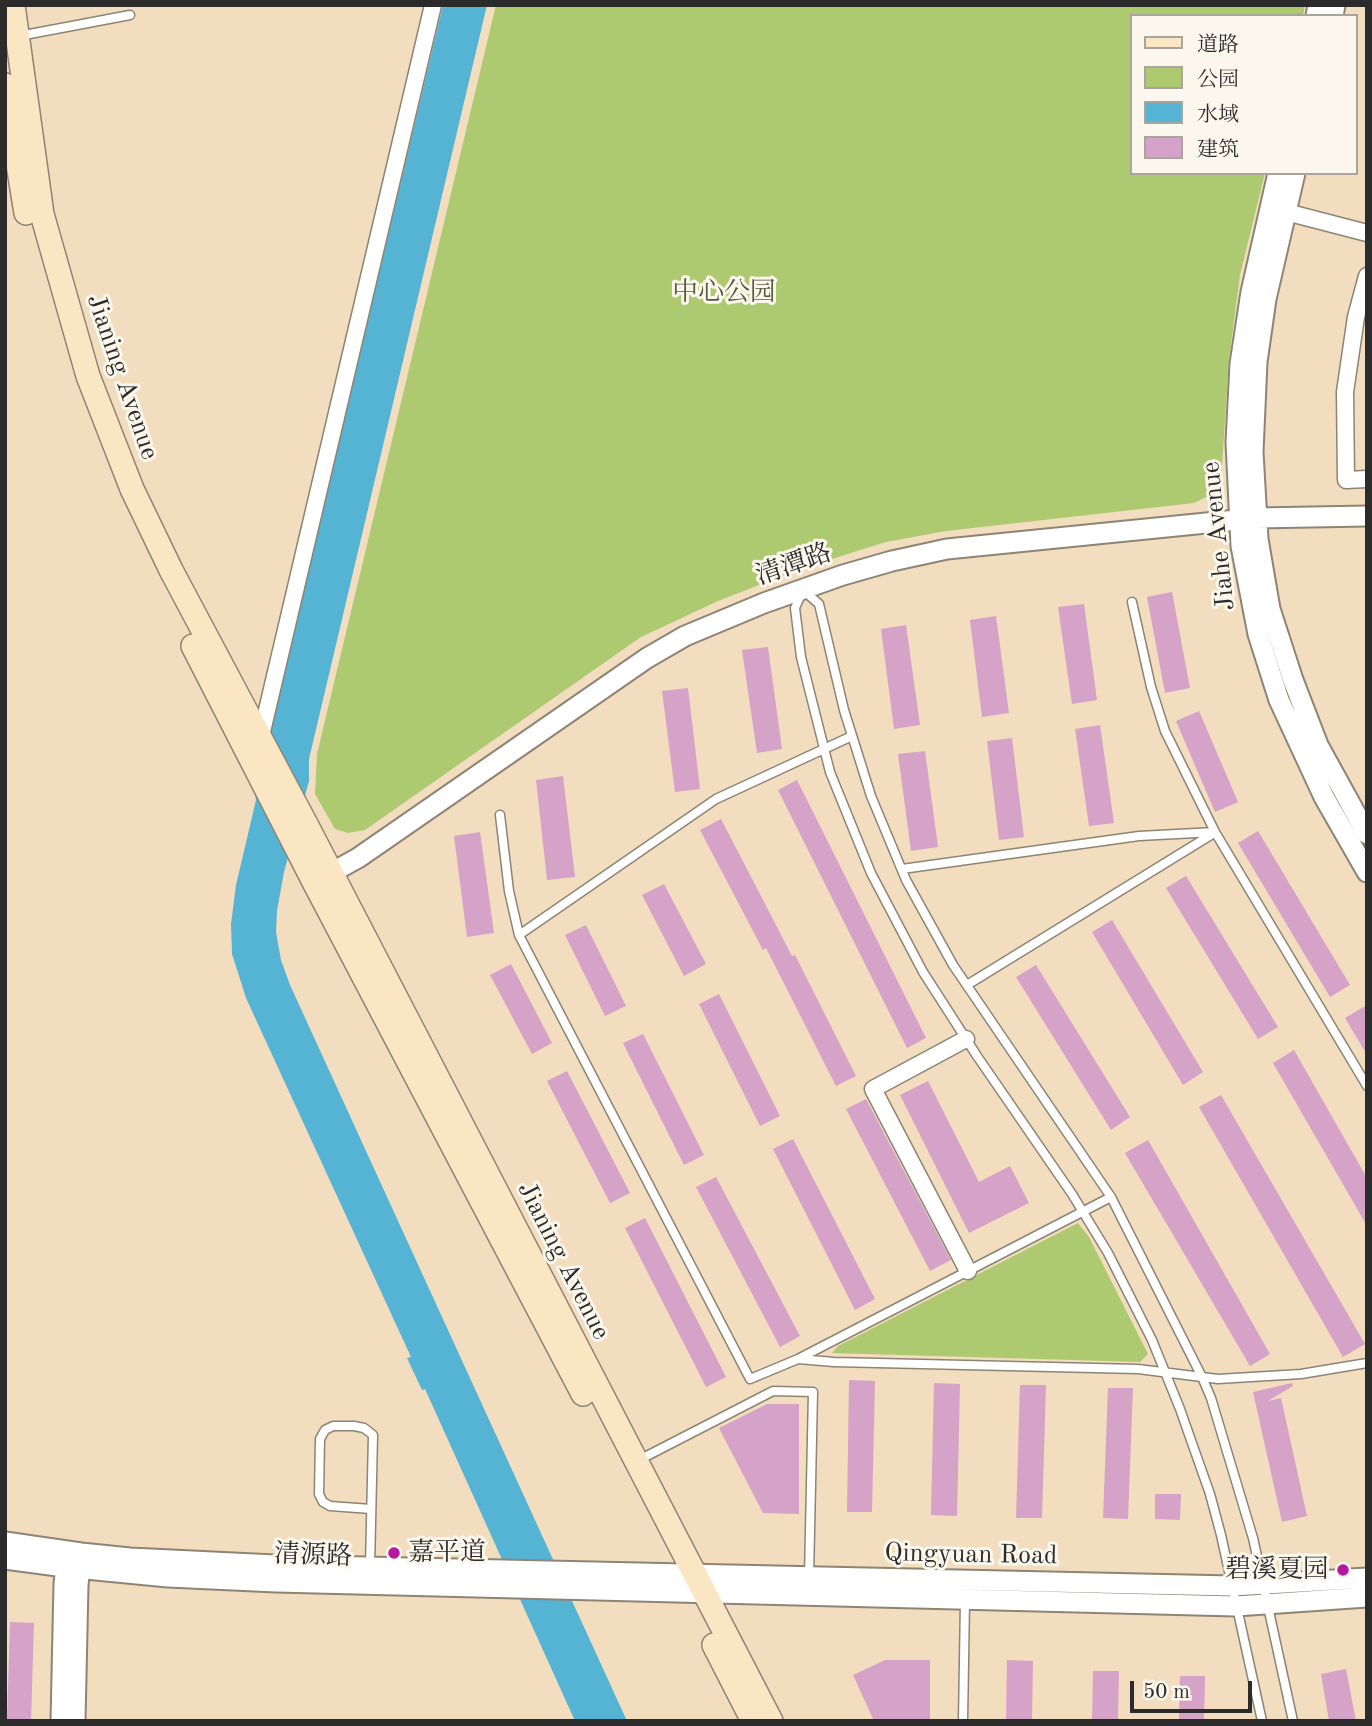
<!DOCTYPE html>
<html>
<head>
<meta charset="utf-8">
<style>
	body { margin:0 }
	#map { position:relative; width:1372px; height:1726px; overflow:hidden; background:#f2ddbf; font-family:"Old Standard TT","Noto Serif SC",serif }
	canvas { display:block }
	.frame { position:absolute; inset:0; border:7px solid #2b2b2b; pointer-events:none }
	.legend { position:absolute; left:1130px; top:14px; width:228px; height:161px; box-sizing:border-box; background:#fbf7ec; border:2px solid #a8a59f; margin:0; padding:9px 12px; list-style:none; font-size:21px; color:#2b2b2b }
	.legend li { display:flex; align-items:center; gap:14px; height:35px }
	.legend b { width:35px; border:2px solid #a8a59f }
	.scale { position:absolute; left:1130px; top:1681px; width:122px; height:32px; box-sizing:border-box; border:4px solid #2b2b2b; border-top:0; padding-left:9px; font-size:21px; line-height:24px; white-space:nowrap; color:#2b2b2b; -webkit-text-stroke:5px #fbf7ec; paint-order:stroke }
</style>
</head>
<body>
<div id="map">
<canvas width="1372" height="1726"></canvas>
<div class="frame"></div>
<ul class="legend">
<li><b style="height:9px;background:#fbe6c4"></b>道路</li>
<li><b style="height:19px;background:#adca71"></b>公园</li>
<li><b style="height:19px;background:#55b4d4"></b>水域</li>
<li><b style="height:19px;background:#d4a3c7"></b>建筑</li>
</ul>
<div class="scale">50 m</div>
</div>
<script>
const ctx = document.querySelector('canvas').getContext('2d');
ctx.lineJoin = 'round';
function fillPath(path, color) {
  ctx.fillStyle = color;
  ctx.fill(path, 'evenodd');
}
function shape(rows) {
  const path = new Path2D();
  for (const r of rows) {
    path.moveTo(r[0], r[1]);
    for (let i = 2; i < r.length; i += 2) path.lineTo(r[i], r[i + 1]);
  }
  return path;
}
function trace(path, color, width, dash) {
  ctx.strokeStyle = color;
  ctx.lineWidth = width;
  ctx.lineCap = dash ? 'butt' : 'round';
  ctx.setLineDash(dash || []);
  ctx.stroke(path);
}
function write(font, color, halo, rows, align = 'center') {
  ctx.font = font + ' "Old Standard TT","Noto Serif SC",serif';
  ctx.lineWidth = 6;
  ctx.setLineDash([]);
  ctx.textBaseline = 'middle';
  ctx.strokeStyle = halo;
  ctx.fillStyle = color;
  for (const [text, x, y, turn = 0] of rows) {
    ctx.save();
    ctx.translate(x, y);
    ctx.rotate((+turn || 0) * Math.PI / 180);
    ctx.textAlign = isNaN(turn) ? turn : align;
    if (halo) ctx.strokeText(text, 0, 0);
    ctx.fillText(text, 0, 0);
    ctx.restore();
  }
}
fillPath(shape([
	[496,5,1305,5,1303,16,1132,16,1132,173,1265,173,1240,275,1229,359,1221,481,1208,496,1194,503,946,531,886,542,800,569,718,601,641,637,365,830,348,833,335,829,315,794,317,754],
	[1078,1223,1089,1237,1148,1354,1140,1362,832,1353,838,1346]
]), '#adca71');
fillPath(shape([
	[443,5,487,5,309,759,309,781,284,872,277,911,276,932,281,960,290,985,627,1721,575,1721,425,1389,422,1390,407,1358,411,1357,246,998,232,954,231,924,236,885,256,800,254,788,276,704]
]), '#55b4d4');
fillPath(shape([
	[1172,592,1190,688,1165,693,1147,597],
	[1084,604,1097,700,1072,704,1058,607],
	[996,616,1009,713,982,717,970,620],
	[906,625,920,725,894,729,881,629],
	[768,647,782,749,757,753,742,650],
	[688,688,700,789,675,792,662,691],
	[1199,711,1238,802,1215,812,1176,721],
	[1100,725,1114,823,1089,826,1075,729],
	[1012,738,1024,837,999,840,987,741],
	[925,751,938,847,911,851,898,754],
	[563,776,575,877,547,880,536,780],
	[797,780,926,1038,907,1048,778,790],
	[721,819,792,956,795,955,856,1076,836,1086,766,948,763,950,700,830],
	[1258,831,1350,985,1330,997,1238,843],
	[480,832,494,933,467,937,454,836],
	[1186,876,1278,1027,1258,1039,1166,888],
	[664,884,706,964,684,976,642,895],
	[1112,920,1203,1072,1183,1085,1092,932],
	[586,925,626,1006,605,1016,565,935],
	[511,964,552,1043,532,1054,490,975],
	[1036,965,1130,1117,1111,1130,1016,977],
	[719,994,780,1116,760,1126,699,1004],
	[1367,1005,1367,1055,1345,1018],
	[643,1034,704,1155,684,1165,623,1043],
	[1294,1050,1367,1178,1367,1226,1273,1063],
	[567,1071,630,1193,610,1203,547,1081],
	[928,1081,979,1182,1010,1166,1029,1203,969,1233,900,1095],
	[1221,1095,1365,1344,1343,1357,1199,1107],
	[866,1099,951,1260,930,1271,846,1109],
	[793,1139,875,1299,855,1310,773,1149],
	[1148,1140,1270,1354,1250,1366,1125,1153],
	[716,1177,800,1336,780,1347,696,1187],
	[645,1218,726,1377,706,1387,625,1228],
	[849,1380,875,1381,872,1512,847,1512],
	[934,1383,960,1384,957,1516,931,1515],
	[1292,1383,1293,1386,1268,1401,1281,1398,1307,1516,1282,1522,1253,1392],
	[1020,1385,1046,1385,1042,1518,1016,1518],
	[1108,1388,1133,1388,1128,1519,1103,1518],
	[767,1404,799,1404,799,1514,763,1513,719,1428],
	[1155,1494,1181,1494,1180,1520,1155,1519],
	[10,1622,34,1623,31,1721,7,1721],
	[885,1660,930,1660,930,1721,874,1721,853,1675],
	[1007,1660,1033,1661,1032,1721,1006,1721],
	[1346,1669,1356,1721,1329,1721,1321,1674],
	[1093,1671,1119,1671,1118,1721,1092,1721],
	[1180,1676,1205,1676,1204,1721,1179,1721]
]), '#d4a3c7');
const service = shape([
	[19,36,130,15],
	[1132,602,1151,687,1165,731,1215,832,1367,1086],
	[500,815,509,891,519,935,750,1379,798,1359,834,1362,1138,1369,1218,1379,1301,1374,1367,1363],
	[902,869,1139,836,1215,832],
	[519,935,716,799,852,736],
	[967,985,1214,833],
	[798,1359,1111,1197],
	[637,1461,773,1391,813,1392,809,1577],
	[370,1567,373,1435,364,1428,354,1426,333,1426,325,1430,320,1439,319,1494,323,1502,330,1506,371,1509],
	[963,1721,965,1601],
	[1262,1721,1221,1535,1210,1494,1180,1409,1152,1340,1108,1253,1072,1194,977,1056,923,972,871,873,830,772,801,657,795,608,803,590,819,604,844,710,871,796,906,880,953,965,1111,1197,1202,1377,1211,1398,1253,1538,1293,1721]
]);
const minor = shape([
	[1286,212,1367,233],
	[1367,276,1356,317,1345,392,1346,480,1367,479],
	[260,740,433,5],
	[966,1039,873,1089,968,1271]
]);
const tertiary = shape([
	[1316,16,1318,5],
	[1333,16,1335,5],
	[1278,173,1251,292,1240,364,1236,442,1241,546,1258,634,1279,700,1324,797,1367,872],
	[1295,173,1266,299,1257,362,1253,452,1258,539,1270,609,1293,680,1318,745,1367,834],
	[318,880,358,858,647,658,685,636,764,603,843,575,892,561,947,549,1256,518,1367,516],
	[5,1542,81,1553,130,1558,275,1565,1232,1586,1367,1578],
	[5,1559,65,1567,168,1577,276,1582,1236,1606,1367,1597],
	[61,1721,64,1584,67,1556],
	[75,1721,78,1585,81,1558]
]);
const secondary = shape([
	[13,5,42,214,88,376,132,489,171,570,307,826,771,1721],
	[5,85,26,213],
	[193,646,314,882,583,1394],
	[714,1645,753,1721]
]);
trace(service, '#8e8475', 11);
trace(minor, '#8e8475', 19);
trace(tertiary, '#8e8475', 23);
trace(secondary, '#8e8475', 26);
trace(service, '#fff', 8);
trace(minor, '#fff', 16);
trace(tertiary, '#fff', 19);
trace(secondary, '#fbe6c4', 23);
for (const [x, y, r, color] of [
	[394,1553,7,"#b5179e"],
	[1343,1570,7,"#b5179e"]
]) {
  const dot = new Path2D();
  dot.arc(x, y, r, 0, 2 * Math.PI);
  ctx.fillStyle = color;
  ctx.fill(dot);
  trace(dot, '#fbf7ec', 2.5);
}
write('26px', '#525b40', '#fbf7ec', [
	["中心公园",724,293]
]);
write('26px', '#2b2b2b', '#fbf7ec', [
	["Jianing Avenue",122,377,71],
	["Jiahe Avenue",1219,536,-96],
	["清潭路",794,565,-19],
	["Jianing Avenue",563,1261,63],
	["Qingyuan Road",971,1555,1],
	["清源路",313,1556,2]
]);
write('26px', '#2b2b2b', '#fbf7ec', [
	["嘉平道",408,1553],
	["碧溪夏园",1329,1570,"right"]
], 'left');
</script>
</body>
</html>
